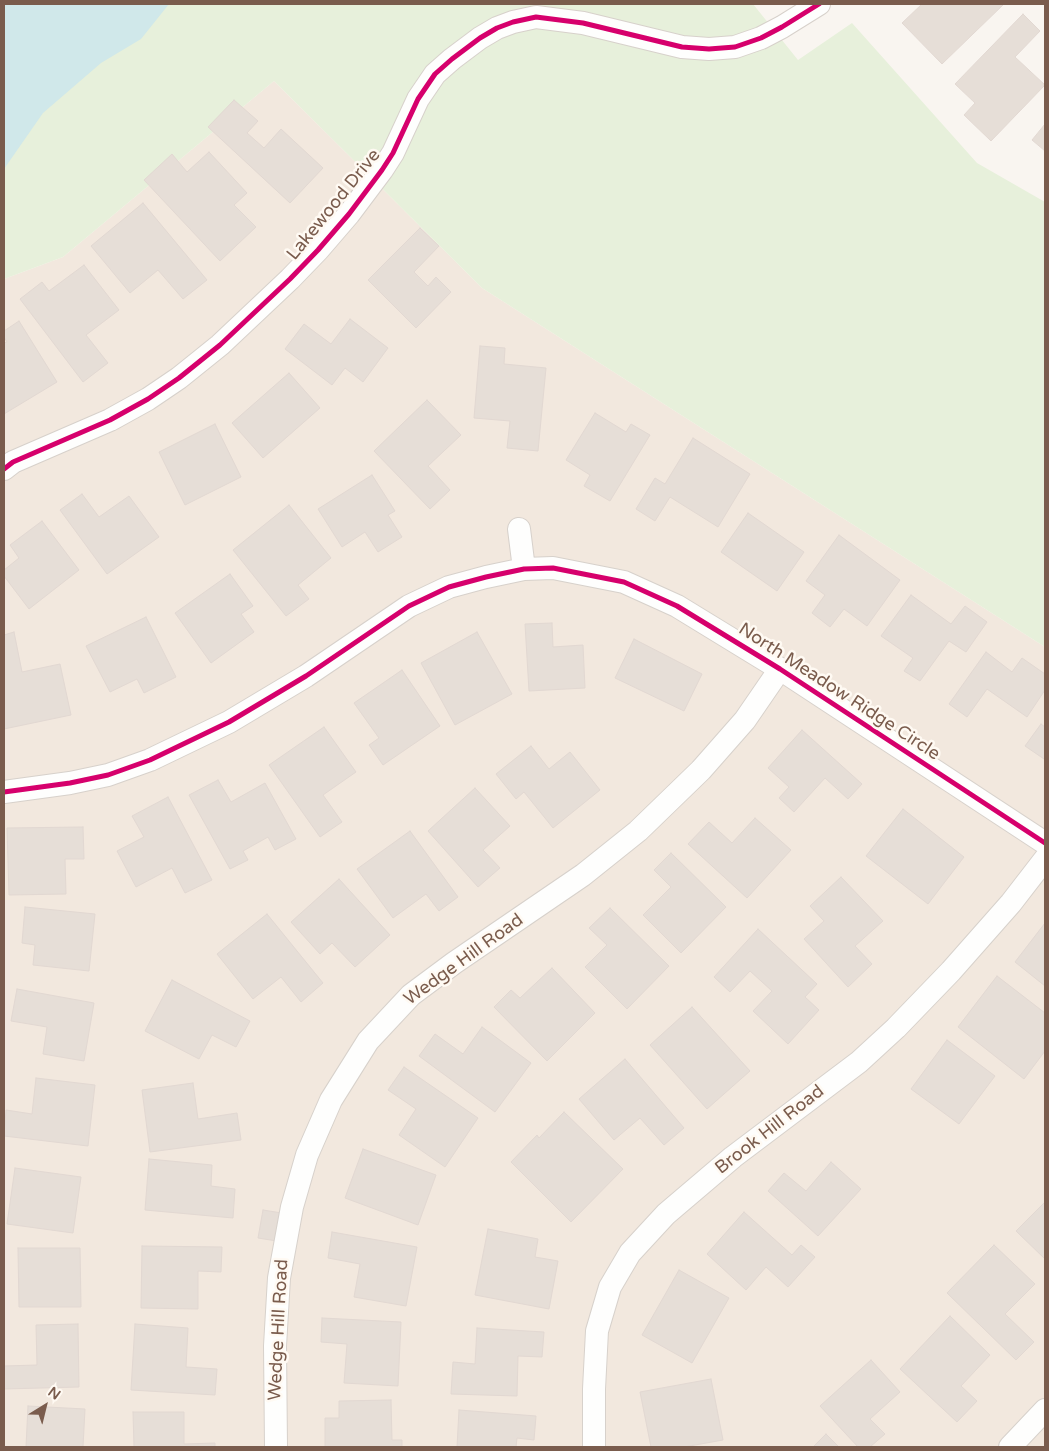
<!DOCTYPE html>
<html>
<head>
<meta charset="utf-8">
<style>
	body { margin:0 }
	#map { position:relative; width:1049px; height:1451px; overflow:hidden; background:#f9f5f0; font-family:"Varela Round",sans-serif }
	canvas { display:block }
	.frame { position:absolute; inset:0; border:5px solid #7a5c4d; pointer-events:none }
	.north { position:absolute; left:20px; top:1381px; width:50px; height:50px; -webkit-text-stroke:4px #fffaf3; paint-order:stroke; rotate:36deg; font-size:14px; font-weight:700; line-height:20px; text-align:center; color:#7a5c4d }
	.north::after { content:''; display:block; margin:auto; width:18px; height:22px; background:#7a5c4d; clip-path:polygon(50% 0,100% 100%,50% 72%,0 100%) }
</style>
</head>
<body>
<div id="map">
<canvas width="1049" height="1451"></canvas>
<div class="frame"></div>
<div class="north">N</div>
</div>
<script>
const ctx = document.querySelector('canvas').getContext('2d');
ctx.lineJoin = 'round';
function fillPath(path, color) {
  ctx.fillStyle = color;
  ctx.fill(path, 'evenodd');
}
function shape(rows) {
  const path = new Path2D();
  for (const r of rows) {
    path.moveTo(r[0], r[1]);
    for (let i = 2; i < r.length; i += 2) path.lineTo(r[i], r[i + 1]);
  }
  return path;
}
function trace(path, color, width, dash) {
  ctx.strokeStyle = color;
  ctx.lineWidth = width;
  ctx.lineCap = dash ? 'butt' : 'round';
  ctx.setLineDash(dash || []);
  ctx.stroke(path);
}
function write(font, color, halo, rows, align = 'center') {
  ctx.font = font + ' "Varela Round",sans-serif';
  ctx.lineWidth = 5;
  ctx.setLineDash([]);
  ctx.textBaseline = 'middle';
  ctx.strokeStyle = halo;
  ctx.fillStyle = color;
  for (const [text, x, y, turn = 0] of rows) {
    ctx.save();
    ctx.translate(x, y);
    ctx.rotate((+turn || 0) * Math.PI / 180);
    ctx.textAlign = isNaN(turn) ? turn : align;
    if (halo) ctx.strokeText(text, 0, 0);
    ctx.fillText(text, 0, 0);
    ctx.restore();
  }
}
fillPath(shape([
	[274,81,482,288,1045,647,1045,1447,4,1447,4,279,63,257]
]), '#f2e8de');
fillPath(shape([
	[4,4,753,4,798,60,852,23,977,163,1045,202,1045,647,482,288,274,81,63,257,4,279]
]), '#e7f0db');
fillPath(shape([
	[4,4,169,4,141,39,101,63,43,113,4,169]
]), '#d0e8ea');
const building = shape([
	[922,4,1004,4,942,64,902,23,922,4],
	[1023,14,1040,31,1015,57,1045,85,991,141,964,115,975,103,955,84,1023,14],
	[234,100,258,121,247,133,264,148,281,129,323,168,290,203,208,127,234,100],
	[1045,124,1045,151,1032,140,1045,124],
	[209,152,247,193,234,205,256,227,220,261,144,180,172,154,187,172,209,152],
	[143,203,207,280,183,299,158,270,130,293,91,246,143,203],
	[420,228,439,246,414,272,428,286,436,277,451,292,416,328,368,280,420,228],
	[84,265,119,310,86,335,108,363,83,382,20,299,42,282,49,291,84,265],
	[350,319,388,348,363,382,345,368,332,385,285,349,304,324,331,344,350,319],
	[19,321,57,382,4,414,4,343,7,342,4,337,4,331,19,321],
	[480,346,505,348,504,364,546,368,538,451,507,448,510,421,474,418,480,346],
	[289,373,320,408,263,458,232,423,289,373],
	[427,400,461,435,428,466,450,490,430,509,374,451,427,400],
	[595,413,626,432,631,424,650,435,610,501,584,486,590,475,566,460,595,413],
	[215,424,241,477,185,505,159,452,215,424],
	[693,438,750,474,718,527,670,497,655,521,636,509,655,478,665,484,693,438],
	[372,475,395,511,388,515,402,537,378,552,365,532,342,547,318,509,372,475],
	[82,494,99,517,129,496,159,537,107,574,60,510,82,494],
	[289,505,331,558,298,585,309,599,286,616,233,550,289,505],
	[748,513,804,552,777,591,721,552,748,513],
	[42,521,79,570,29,609,4,576,4,570,19,558,10,545,42,521],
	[839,535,900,580,867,626,844,609,830,627,812,613,825,595,806,581,839,535],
	[230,574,253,606,241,614,254,632,211,663,175,613,230,574],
	[911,595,951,624,965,606,987,622,966,652,949,641,920,681,904,671,913,658,881,636,911,595],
	[146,617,176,677,144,693,137,679,110,692,86,646,146,617],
	[552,623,553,647,583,645,585,688,529,691,525,624,552,623],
	[14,632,22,672,60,664,71,715,4,729,4,635,14,632],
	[477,632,512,694,455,725,421,663,477,632],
	[634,639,702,674,684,711,615,678,634,639],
	[986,652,1012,672,1022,658,1045,674,1045,690,1027,717,987,689,967,717,949,704,986,652],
	[402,670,440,726,383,765,369,745,379,738,354,703,402,670],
	[1041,724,1045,727,1045,757,1044,759,1025,746,1041,724],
	[324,727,356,772,323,795,342,822,320,837,269,765,324,727],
	[802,730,862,784,848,799,825,778,794,812,779,798,789,787,768,768,802,730],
	[531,746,549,769,570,752,600,790,553,828,524,792,516,799,496,774,531,746],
	[218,780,231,802,265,783,296,839,275,850,268,837,243,851,248,860,230,869,189,795,218,780],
	[475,788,510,826,483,850,500,868,478,887,428,831,475,788],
	[168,797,212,880,185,893,172,868,136,887,117,851,144,837,132,816,168,797],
	[903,809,964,857,928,904,866,856,903,809],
	[755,818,791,850,747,898,688,844,709,822,732,843,755,818],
	[83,827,84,859,65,859,66,894,9,895,7,828,83,827],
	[410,831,458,897,439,911,426,894,393,918,357,869,410,831],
	[671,853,726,907,681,953,643,915,671,887,654,870,671,853],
	[841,877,883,921,855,946,872,964,848,987,804,939,824,921,810,906,841,877],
	[339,879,390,935,355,967,332,943,320,954,291,922,339,879],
	[25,907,95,914,89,971,33,965,35,945,22,943,25,907],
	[610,908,669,966,627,1009,585,967,607,945,589,928,610,908],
	[267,914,323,983,301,1002,281,977,253,999,217,954,267,914],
	[1045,923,1045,986,1015,962,1045,923],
	[758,929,817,984,805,997,819,1010,788,1044,753,1011,772,991,750,971,730,992,714,977,758,929],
	[552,968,595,1013,547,1061,494,1007,511,990,520,998,552,968],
	[997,976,1045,1013,1045,1051,1024,1079,958,1027,997,976],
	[172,980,250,1021,236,1047,212,1035,199,1059,145,1031,172,980],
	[17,989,94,1003,84,1061,43,1054,47,1027,11,1021,17,989],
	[692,1007,750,1071,707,1109,650,1045,692,1007],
	[482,1027,531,1063,495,1112,419,1056,435,1034,463,1054,482,1027],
	[947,1040,995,1076,959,1124,911,1089,947,1040],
	[625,1059,684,1128,664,1145,640,1118,614,1140,579,1099,625,1059],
	[404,1067,478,1118,445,1167,399,1135,416,1109,388,1090,404,1067],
	[36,1078,95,1085,88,1146,4,1136,6,1110,32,1114,36,1078],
	[193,1083,198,1119,237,1113,241,1140,150,1152,142,1090,193,1083],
	[564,1112,623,1169,571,1222,511,1162,537,1135,539,1138,564,1112],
	[363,1149,436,1175,418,1225,345,1198,363,1149],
	[149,1159,212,1165,211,1186,235,1189,233,1218,145,1210,149,1159],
	[831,1162,861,1189,818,1236,768,1191,784,1173,806,1191,831,1162],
	[15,1168,81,1177,73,1233,7,1224,15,1168],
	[1045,1202,1045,1259,1016,1231,1045,1202],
	[263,1210,288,1214,283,1242,258,1238,263,1210],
	[744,1212,792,1255,801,1245,815,1257,788,1287,766,1267,746,1290,707,1254,744,1212],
	[488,1229,538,1239,535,1257,558,1261,549,1309,475,1295,488,1229],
	[332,1232,417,1247,406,1306,354,1297,360,1264,328,1258,332,1232],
	[994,1245,1035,1284,1005,1314,1034,1342,1016,1360,947,1293,994,1245],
	[142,1246,222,1247,221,1272,198,1271,198,1309,141,1308,142,1246],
	[18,1248,80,1248,81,1307,19,1307,18,1248],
	[679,1270,729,1298,692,1363,642,1335,679,1270],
	[950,1316,990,1355,961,1386,977,1401,957,1422,900,1369,950,1316],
	[322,1318,401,1322,398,1386,344,1383,347,1344,321,1342,322,1318],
	[78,1324,79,1387,4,1389,4,1366,37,1365,36,1325,78,1324],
	[135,1324,188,1328,186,1367,217,1369,215,1395,131,1390,135,1324],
	[477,1328,544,1332,542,1357,518,1356,517,1396,451,1394,453,1362,475,1364,477,1328],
	[871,1360,900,1392,870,1419,885,1434,870,1447,858,1447,820,1406,871,1360],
	[711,1379,723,1440,684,1447,651,1447,640,1392,711,1379],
	[391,1400,392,1440,402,1440,402,1447,325,1447,325,1418,339,1418,339,1401,391,1400],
	[28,1406,85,1409,83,1447,26,1447,28,1406],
	[459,1410,536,1416,534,1440,517,1438,516,1447,457,1447,459,1410],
	[133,1412,184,1412,184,1444,215,1443,215,1447,134,1447,133,1412],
	[826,1434,839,1447,813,1447,826,1434]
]);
fillPath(building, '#e6ded7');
trace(building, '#e2d8d2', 1);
const street = shape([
	[4,469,13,462,110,420,148,399,179,378,220,345,290,279,318,250,349,214,382,170,393,153,418,99,435,74,452,59,480,38,497,28,513,22,536,17,583,23,682,47,709,49,735,47,761,38,782,27,819,4],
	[519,529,524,569],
	[4,792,70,783,108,775,150,760,229,722,306,676,409,606,449,587,486,577,524,569,553,568,624,582,677,606,780,669,1045,843],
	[276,1447,275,1346,279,1278,292,1207,307,1155,331,1100,368,1041,411,995,454,963,583,875,638,831,701,770,745,720,780,669],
	[594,1447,594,1389,597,1331,610,1287,630,1253,666,1214,733,1157,859,1062,896,1028,951,971,1011,903,1045,859],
	[1010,1447,1045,1410]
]);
trace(street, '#d7d1cb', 24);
trace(street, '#fefefd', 22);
trace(shape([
	[4,469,13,462,110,420,148,399,179,378,220,345,290,279,318,250,349,214,382,170,393,153,418,99,435,74,452,59,480,38,497,28,513,22,536,17,583,23,682,47,709,49,735,47,761,38,782,27,819,4],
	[4,792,70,783,108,775,150,760,229,722,306,676,409,606,449,587,486,577,524,569,553,568,624,582,677,606,780,669,1045,843]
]), '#d6006c', 5);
write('18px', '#7a5c4d', '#fffaf3', [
	["Lakewood Drive",334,205,-51],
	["North Meadow Ridge Circle",839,692,33],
	["Wedge Hill Road",464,960,-36],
	["Brook Hill Road",770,1130,-38],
	["Wedge Hill Road",279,1330,-87]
]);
</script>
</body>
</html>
